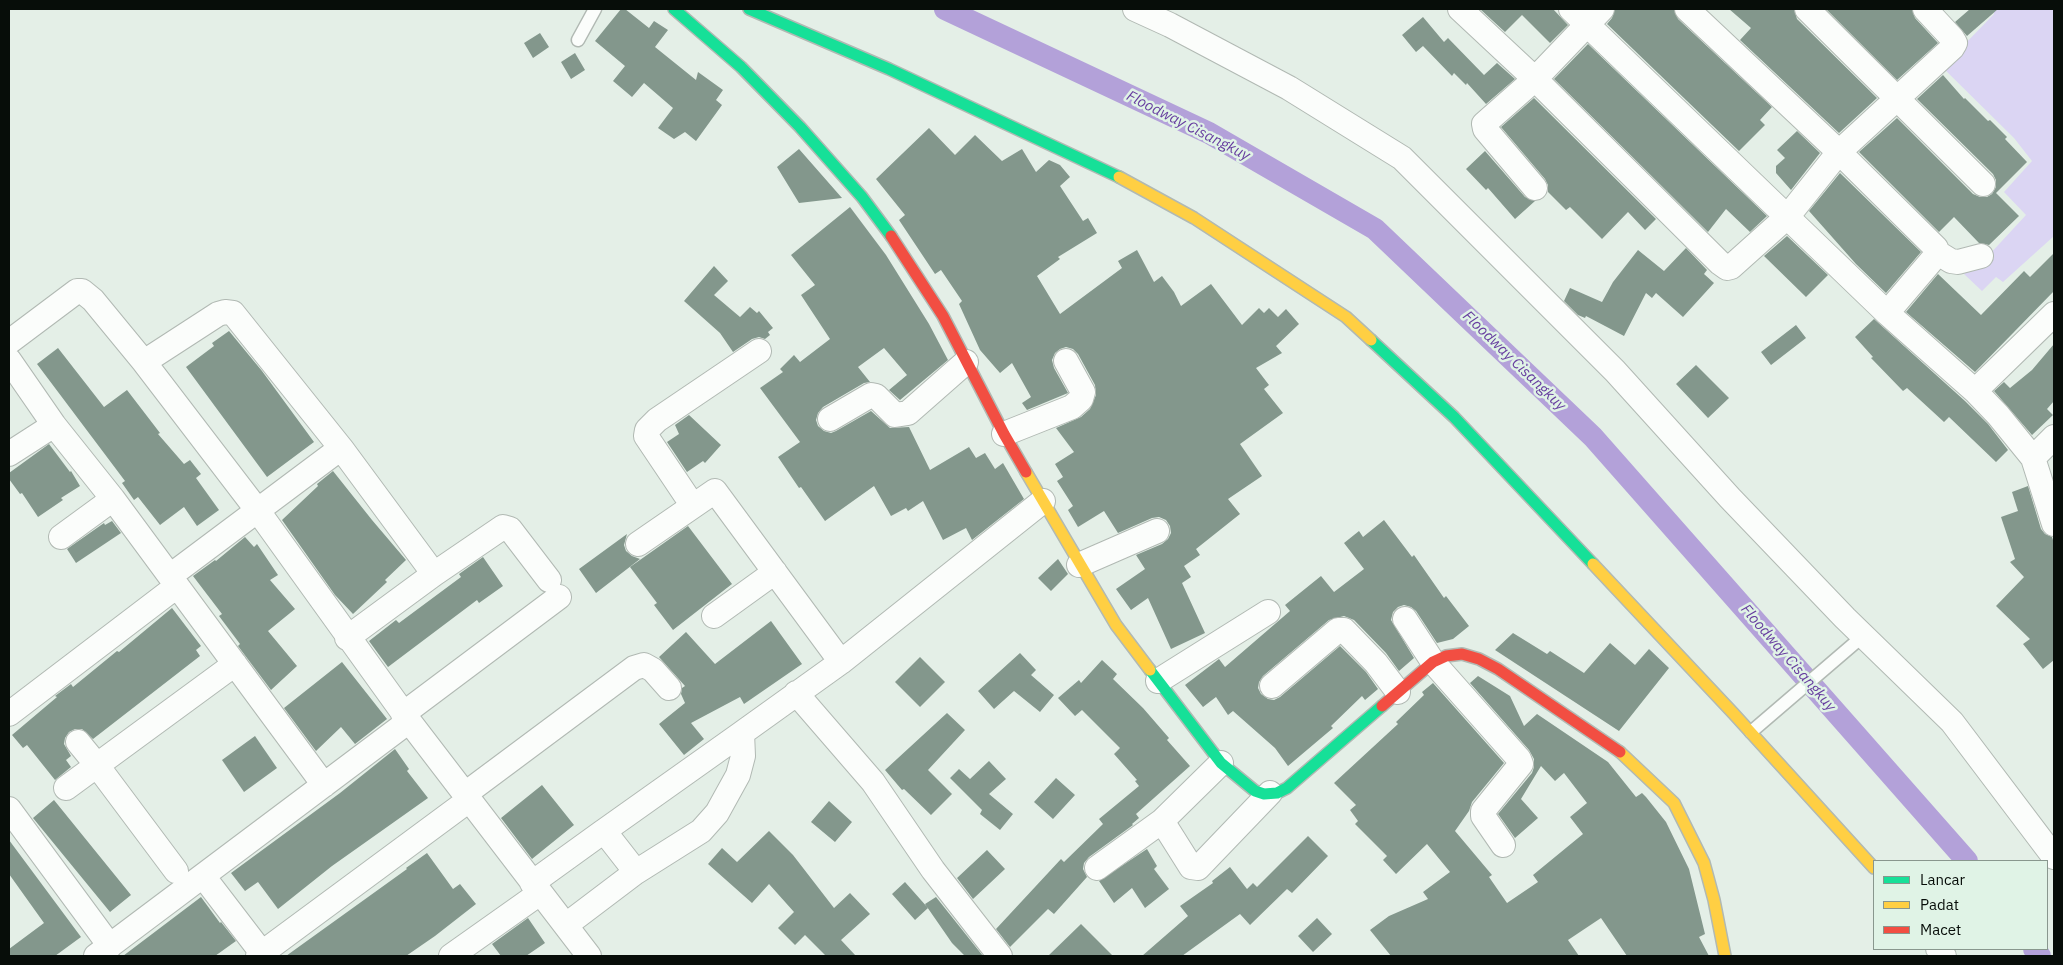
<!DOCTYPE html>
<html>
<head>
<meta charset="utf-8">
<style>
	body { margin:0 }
	#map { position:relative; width:2063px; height:965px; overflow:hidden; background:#e4efe7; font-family:"IBM Plex Sans",sans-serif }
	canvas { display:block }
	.frame { position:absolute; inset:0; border:10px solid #070d09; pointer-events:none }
	.legend { position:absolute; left:1873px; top:860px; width:175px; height:90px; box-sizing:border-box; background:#e0f3e6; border:1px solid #89978e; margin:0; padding:6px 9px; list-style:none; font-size:15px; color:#070d09 }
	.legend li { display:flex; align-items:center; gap:10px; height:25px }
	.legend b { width:25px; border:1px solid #89978e }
</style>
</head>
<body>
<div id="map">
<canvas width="2063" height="965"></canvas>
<div class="frame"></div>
<ul class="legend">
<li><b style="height:6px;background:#16e098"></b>Lancar</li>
<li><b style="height:6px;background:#ffcf43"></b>Padat</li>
<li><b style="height:6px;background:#f24e42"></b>Macet</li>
</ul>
</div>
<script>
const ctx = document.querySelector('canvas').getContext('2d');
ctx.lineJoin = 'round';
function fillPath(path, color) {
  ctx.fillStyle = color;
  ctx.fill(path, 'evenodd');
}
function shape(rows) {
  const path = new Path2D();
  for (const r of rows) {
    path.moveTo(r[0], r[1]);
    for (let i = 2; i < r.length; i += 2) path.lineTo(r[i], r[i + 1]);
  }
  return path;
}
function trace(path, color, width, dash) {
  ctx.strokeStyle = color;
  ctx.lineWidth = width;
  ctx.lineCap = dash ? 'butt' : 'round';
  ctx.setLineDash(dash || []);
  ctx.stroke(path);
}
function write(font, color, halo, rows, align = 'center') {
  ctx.font = font + ' "IBM Plex Sans",sans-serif';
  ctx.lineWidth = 5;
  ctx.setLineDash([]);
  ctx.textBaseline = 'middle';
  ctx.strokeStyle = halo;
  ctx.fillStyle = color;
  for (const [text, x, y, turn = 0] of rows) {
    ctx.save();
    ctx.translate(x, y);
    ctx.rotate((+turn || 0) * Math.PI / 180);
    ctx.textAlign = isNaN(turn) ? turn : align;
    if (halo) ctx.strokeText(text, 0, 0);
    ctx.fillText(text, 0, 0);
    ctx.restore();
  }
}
fillPath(shape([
	[1993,9,2054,9,2054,236,2003,282,1996,277,1982,291,1964,274,1988,256,2026,215,2004,192,2032,161,2014,138,1940,65,1960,49,1994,14]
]), '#dbd5f3');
trace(shape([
	[945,9,1209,133,1375,229,1593,437,1967,861],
	[2034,949,2040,956]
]), '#b3a1d9', 22);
fillPath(shape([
	[621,9,625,9,649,28,654,21,668,30,655,47,696,80,698,72,723,90,716,100,722,105,696,141,685,132,674,139,658,128,673,108,644,83,632,97,613,81,625,66,595,41],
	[1480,9,1553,9,1568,25,1550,43,1522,15,1505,32],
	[1615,9,1674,9,1678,19,1772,107,1760,120,1765,125,1739,151,1607,24,1612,18],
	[1729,9,1794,9,1797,19,1877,98,1839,133,1740,40,1751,28],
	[1826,9,1912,9,1915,18,1938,43,1897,80],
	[1970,9,1998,9,1967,36,1955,22],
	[1423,17,1444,42,1448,38,1484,75,1497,63,1515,79,1486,104,1467,83,1466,85,1454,73,1452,76,1423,46,1416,52,1402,35],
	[540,33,549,47,533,58,524,43],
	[1588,44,1767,216,1750,232,1726,209,1708,232,1554,79],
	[575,53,585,70,571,79,561,62],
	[1943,75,1964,99,1965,98,1988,121,1990,120,2007,137,2005,139,2027,162,1996,193,2019,216,1989,245,1979,243,1954,217,1939,232,1859,152,1897,118,1973,194,1980,197,1987,197,1992,194,1996,187,1996,180,1993,174,1917,99],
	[1534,98,1656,219,1645,230,1628,212,1602,239,1570,207,1566,210,1548,192,1548,185,1545,179,1501,127],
	[929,128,955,155,975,135,1002,161,1022,149,1036,172,1049,160,1060,165,1070,177,1060,186,1083,221,1088,218,1097,233,1058,257,1060,259,1037,276,1060,314,1122,268,1118,261,1137,250,1154,282,1162,276,1174,292,1181,306,1211,284,1242,325,1259,308,1264,313,1269,308,1278,317,1286,309,1299,324,1276,346,1282,353,1256,368,1269,385,1264,389,1283,413,1240,444,1262,476,1228,499,1240,514,1196,549,1200,555,1184,566,1191,577,1182,583,1205,633,1171,649,1148,598,1131,610,1116,589,1145,569,1136,555,1162,544,1168,539,1171,533,1170,526,1166,520,1159,517,1152,518,1118,533,1104,511,1078,527,1068,510,1073,506,1057,481,1063,477,1055,464,1074,452,1056,428,1081,417,1090,409,1096,395,1095,385,1078,354,1073,349,1066,347,1060,349,1055,353,1052,360,1054,368,1068,393,1027,410,1022,403,1031,397,1012,363,1000,373,980,350,959,304,962,301,941,270,935,274,899,220,905,215,876,179],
	[1797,131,1820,153,1791,190,1776,173,1776,166,1785,158,1777,150],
	[799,149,842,198,799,203,777,167],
	[1485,151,1525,197,1535,201,1515,219,1488,188,1486,190,1466,169],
	[1840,173,1921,252,1886,293,1856,264,1809,211],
	[850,207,886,255,929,324,948,360,900,400,889,390,907,375,884,348,858,367,870,382,864,383,823,407,818,413,816,420,818,426,824,431,831,433,836,431,871,411,890,428,909,427,930,470,969,447,976,458,985,453,995,469,1003,463,1024,499,972,540,966,528,943,540,923,501,908,511,906,508,891,516,874,486,825,521,801,487,799,488,778,457,800,442,760,388,783,372,780,369,794,355,800,362,830,339,801,295,815,285,791,255],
	[1787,236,1828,275,1806,297,1764,256],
	[1686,248,1707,270,1704,274,1714,283,1683,317,1656,293,1652,298,1646,293,1624,336,1586,316,1585,318,1578,315,1564,301,1570,288,1602,302,1613,282,1638,250,1664,271],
	[2054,253,2054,291,1975,372,1906,312,1938,274,1981,315,2024,271,2030,277],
	[714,266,728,281,714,295,740,317,750,307,757,313,759,311,773,328,768,332,770,335,765,339,759,337,752,339,733,352,720,333,684,301],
	[1874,319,1965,401,1988,424,2008,450,1996,462,1949,417,1944,422,1907,388,1903,391,1871,358,1873,357,1855,337],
	[1796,325,1806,338,1771,365,1761,352],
	[229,331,262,371,314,442,267,477,186,367,214,346,212,343],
	[2054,344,2054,401,2047,409,2053,415,2032,435,1994,391,2004,382,2010,388,2032,370],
	[58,348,104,407,127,390,160,433,158,434,184,464,190,460,201,474,196,478,219,510,197,526,184,507,160,525,138,497,134,500,122,483,125,481,37,364],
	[1696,365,1729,398,1708,418,1676,384],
	[689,415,721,445,705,463,703,461,687,472,667,442,679,434,675,425],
	[49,444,70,472,71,471,80,486,61,498,63,500,38,517,22,493,20,494,9,479,9,473],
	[333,471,372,520,406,560,385,580,387,582,353,614,335,595,282,520,318,486,317,484],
	[2028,486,2041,529,2045,534,2052,537,2054,543,2054,660,2043,669,2023,644,2030,639,1996,606,2024,577,2010,562,2015,559,2001,517,2018,511,2012,492],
	[1384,520,1412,557,1414,555,1444,598,1446,596,1469,626,1453,639,1437,643,1416,611,1411,607,1404,605,1398,607,1393,612,1391,620,1414,658,1399,671,1386,653,1354,620,1344,616,1329,620,1263,676,1259,682,1258,688,1261,694,1268,699,1274,700,1280,697,1340,646,1366,672,1378,689,1365,700,1362,696,1331,726,1333,728,1288,766,1275,748,1233,711,1228,715,1216,697,1203,707,1185,685,1219,659,1225,667,1290,611,1285,605,1321,576,1334,592,1364,569,1344,543,1359,531,1363,537],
	[112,521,121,533,76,563,67,549,104,523,105,525],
	[688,526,732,584,673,630,654,605,657,603,630,567],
	[627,534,624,545,626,551,632,556,640,559,596,593,579,569],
	[245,537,254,547,257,544,278,575,270,580,295,609,268,631,297,666,271,690,238,646,240,644,219,616,222,614,193,576,215,560,216,561],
	[483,557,503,586,479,603,477,600,388,667,369,641,396,620,399,623,461,577,459,574],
	[1058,559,1068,574,1051,591,1038,578],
	[172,608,201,646,196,650,200,656,93,739,82,729,75,729,69,732,65,738,64,744,71,756,66,760,71,767,55,780,27,745,23,748,12,735,57,697,55,696,71,684,73,687,117,651,119,652],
	[771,621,802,664,744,704,740,697,691,723,704,739,684,755,659,724,685,703,681,694,682,688,685,686,659,657,686,632,715,664],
	[1513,633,1547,654,1550,651,1584,673,1610,643,1635,665,1649,649,1669,668,1619,731,1495,650],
	[1020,653,1036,670,1031,675,1054,695,1040,712,1014,691,994,709,978,691],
	[920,657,945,682,920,707,895,682],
	[1102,660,1117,674,1113,679,1143,708,1169,738,1167,740,1190,766,1136,814,1139,818,1132,824,1133,825,1089,857,1084,863,1083,869,1087,877,1054,914,1048,909,1010,947,996,929,1061,859,1064,862,1103,824,1099,819,1139,786,1135,781,1137,780,1114,754,1120,748,1082,710,1075,716,1058,698,1079,680,1081,683],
	[342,662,387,719,355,744,341,727,316,751,284,708],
	[1478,676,1510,696,1524,726,1537,714,1608,762,1636,797,1642,793,1646,797,1666,822,1689,869,1705,934,1699,937,1709,956,1627,956,1601,918,1568,940,1579,956,1391,956,1370,930,1389,916,1428,899,1423,892,1450,872,1427,844,1396,874,1383,860,1387,856,1355,824,1358,821,1350,810,1356,805,1334,783,1398,724,1396,722,1424,695,1422,692,1433,683,1504,763,1472,802,1469,811,1455,831,1492,875,1489,877,1507,903,1538,882,1533,875,1583,834,1570,817,1587,803,1564,773,1555,781,1541,766,1521,799,1538,818,1515,838,1498,814,1532,773,1534,767,1534,759,1529,750,1470,683],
	[947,713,965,730,928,770,952,794,931,815,904,789,902,790,885,770],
	[255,736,277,768,244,792,222,760],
	[395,749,409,769,407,771,428,798,332,866,278,909,258,882,245,891,231,873,340,793],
	[989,761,1006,779,989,794,1013,814,1000,830,980,814,982,810,950,778,959,769,970,779],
	[1056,778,1075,795,1053,819,1034,802],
	[542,785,574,825,532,859,501,818],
	[54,800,131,895,110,912,33,818],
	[829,801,852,822,835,842,811,822],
	[769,831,793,855,834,908,850,893,870,914,841,940,856,956,826,956,805,935,795,945,778,928,794,912,769,884,752,903,708,864,722,848,737,862],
	[1308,836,1328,856,1292,893,1287,889,1250,925,1240,914,1182,956,1142,956,1188,916,1180,906,1213,883,1212,881,1230,867,1247,889,1253,883,1257,887],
	[9,840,81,937,55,956,9,956,9,949,44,923,9,874],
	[1147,849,1157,866,1154,869,1169,889,1145,908,1132,888,1114,903,1099,881],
	[987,850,1005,869,973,899,957,878],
	[427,853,453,889,460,884,476,904,435,936,406,956,286,956,407,869,406,868],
	[905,882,928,908,915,920,892,894],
	[201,897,220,923,221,922,236,941,215,956,123,956],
	[936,897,983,956,965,956,952,943,925,904],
	[528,918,545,943,526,956,501,956,492,944],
	[1317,918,1332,934,1313,952,1298,936],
	[1081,924,1113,956,1048,956]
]), '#83978c');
const lane = shape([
	[578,40,595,9],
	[1751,732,1863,636]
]);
const street = shape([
	[1135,9,1170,25,1289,88,1402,158,1615,371,1730,498,1845,618,1952,722,2054,857],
	[1460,9,1535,79,1720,263,1727,268,1731,267,1788,216,1839,152,1952,48,1955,43,1952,38,1925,9],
	[1571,9,1887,313,1975,391],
	[1687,9,1839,152,1936,248,1938,253,1951,261,1958,262,1981,256],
	[1807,9,1983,184],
	[1535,188,1485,129,1484,124,1535,79,1602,9],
	[1887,313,1938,253],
	[2054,314,1975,391,1998,415,2033,458,2054,524],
	[9,342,77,291,82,291,93,300,144,362,258,511,409,721,589,956],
	[9,360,54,425,113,499,324,785],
	[144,362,218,314,225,312,233,313,341,448],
	[830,419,871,395,876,396,895,415,908,413,966,362],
	[1004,434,1072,407,1081,399,1083,392,1066,361],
	[9,454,54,425],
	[2033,458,2054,437],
	[693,506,646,436,647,430,657,420,759,351],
	[61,537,113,499],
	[638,544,715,491,841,662],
	[1079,565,1157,531],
	[170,576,341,448,434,574],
	[714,616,775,572],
	[1405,619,1433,662,1519,759,1521,764,1483,811,1483,816,1503,845],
	[347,638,434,574,503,527,510,529,549,580],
	[1158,681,1268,612],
	[1272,686,1338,630,1344,630,1376,663,1398,692],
	[796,693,873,782,933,870,1000,956],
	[9,714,177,586],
	[403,714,559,597],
	[78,742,96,764,176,871],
	[66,788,235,664],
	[465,794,634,668,644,665,653,670,669,688],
	[9,809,110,946],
	[1162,821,1191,867,1198,868,1270,793],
	[604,831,742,733],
	[1097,868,1162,821,1221,763],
	[203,876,262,953],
	[532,883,604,831,636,872],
	[566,925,636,872,701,831,717,813,738,775,743,756,742,733,841,662,1043,501],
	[1938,949,1944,956],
	[96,956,409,721],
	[258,956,469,800],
	[451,956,540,893]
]);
const fast = shape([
	[674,9,741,67,800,127,862,197,891,236],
	[749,9,889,69,1119,177],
	[1371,340,1454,417,1593,564],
	[1150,670,1221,763,1255,791,1264,794,1277,793,1287,788,1382,706]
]);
const slow = shape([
	[1119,177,1194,218,1346,317,1371,340],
	[1026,472,1116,625,1150,670],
	[1593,564,1733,713,1874,868],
	[1620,752,1674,803,1704,863,1714,900,1725,956]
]);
const jam = shape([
	[891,236,943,316,1004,434,1026,472],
	[1382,706,1433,662,1446,656,1462,654,1479,659,1498,669,1620,752]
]);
trace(lane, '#b1b9b3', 15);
trace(street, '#b1b9b3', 26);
trace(fast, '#b1b9b3', 14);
trace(slow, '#b1b9b3', 14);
trace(jam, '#b1b9b3', 14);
trace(lane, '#fbfdfb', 12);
trace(street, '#fbfdfb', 24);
trace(fast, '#16e098', 11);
trace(slow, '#ffcf43', 11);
trace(jam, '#f24e42', 11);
write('italic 15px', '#663c9f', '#e0f3e6', [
	["Floodway Cisangkuy",1188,126,27],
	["Floodway Cisangkuy",1514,361,44],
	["Floodway Cisangkuy",1788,658,49]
]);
</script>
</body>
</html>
